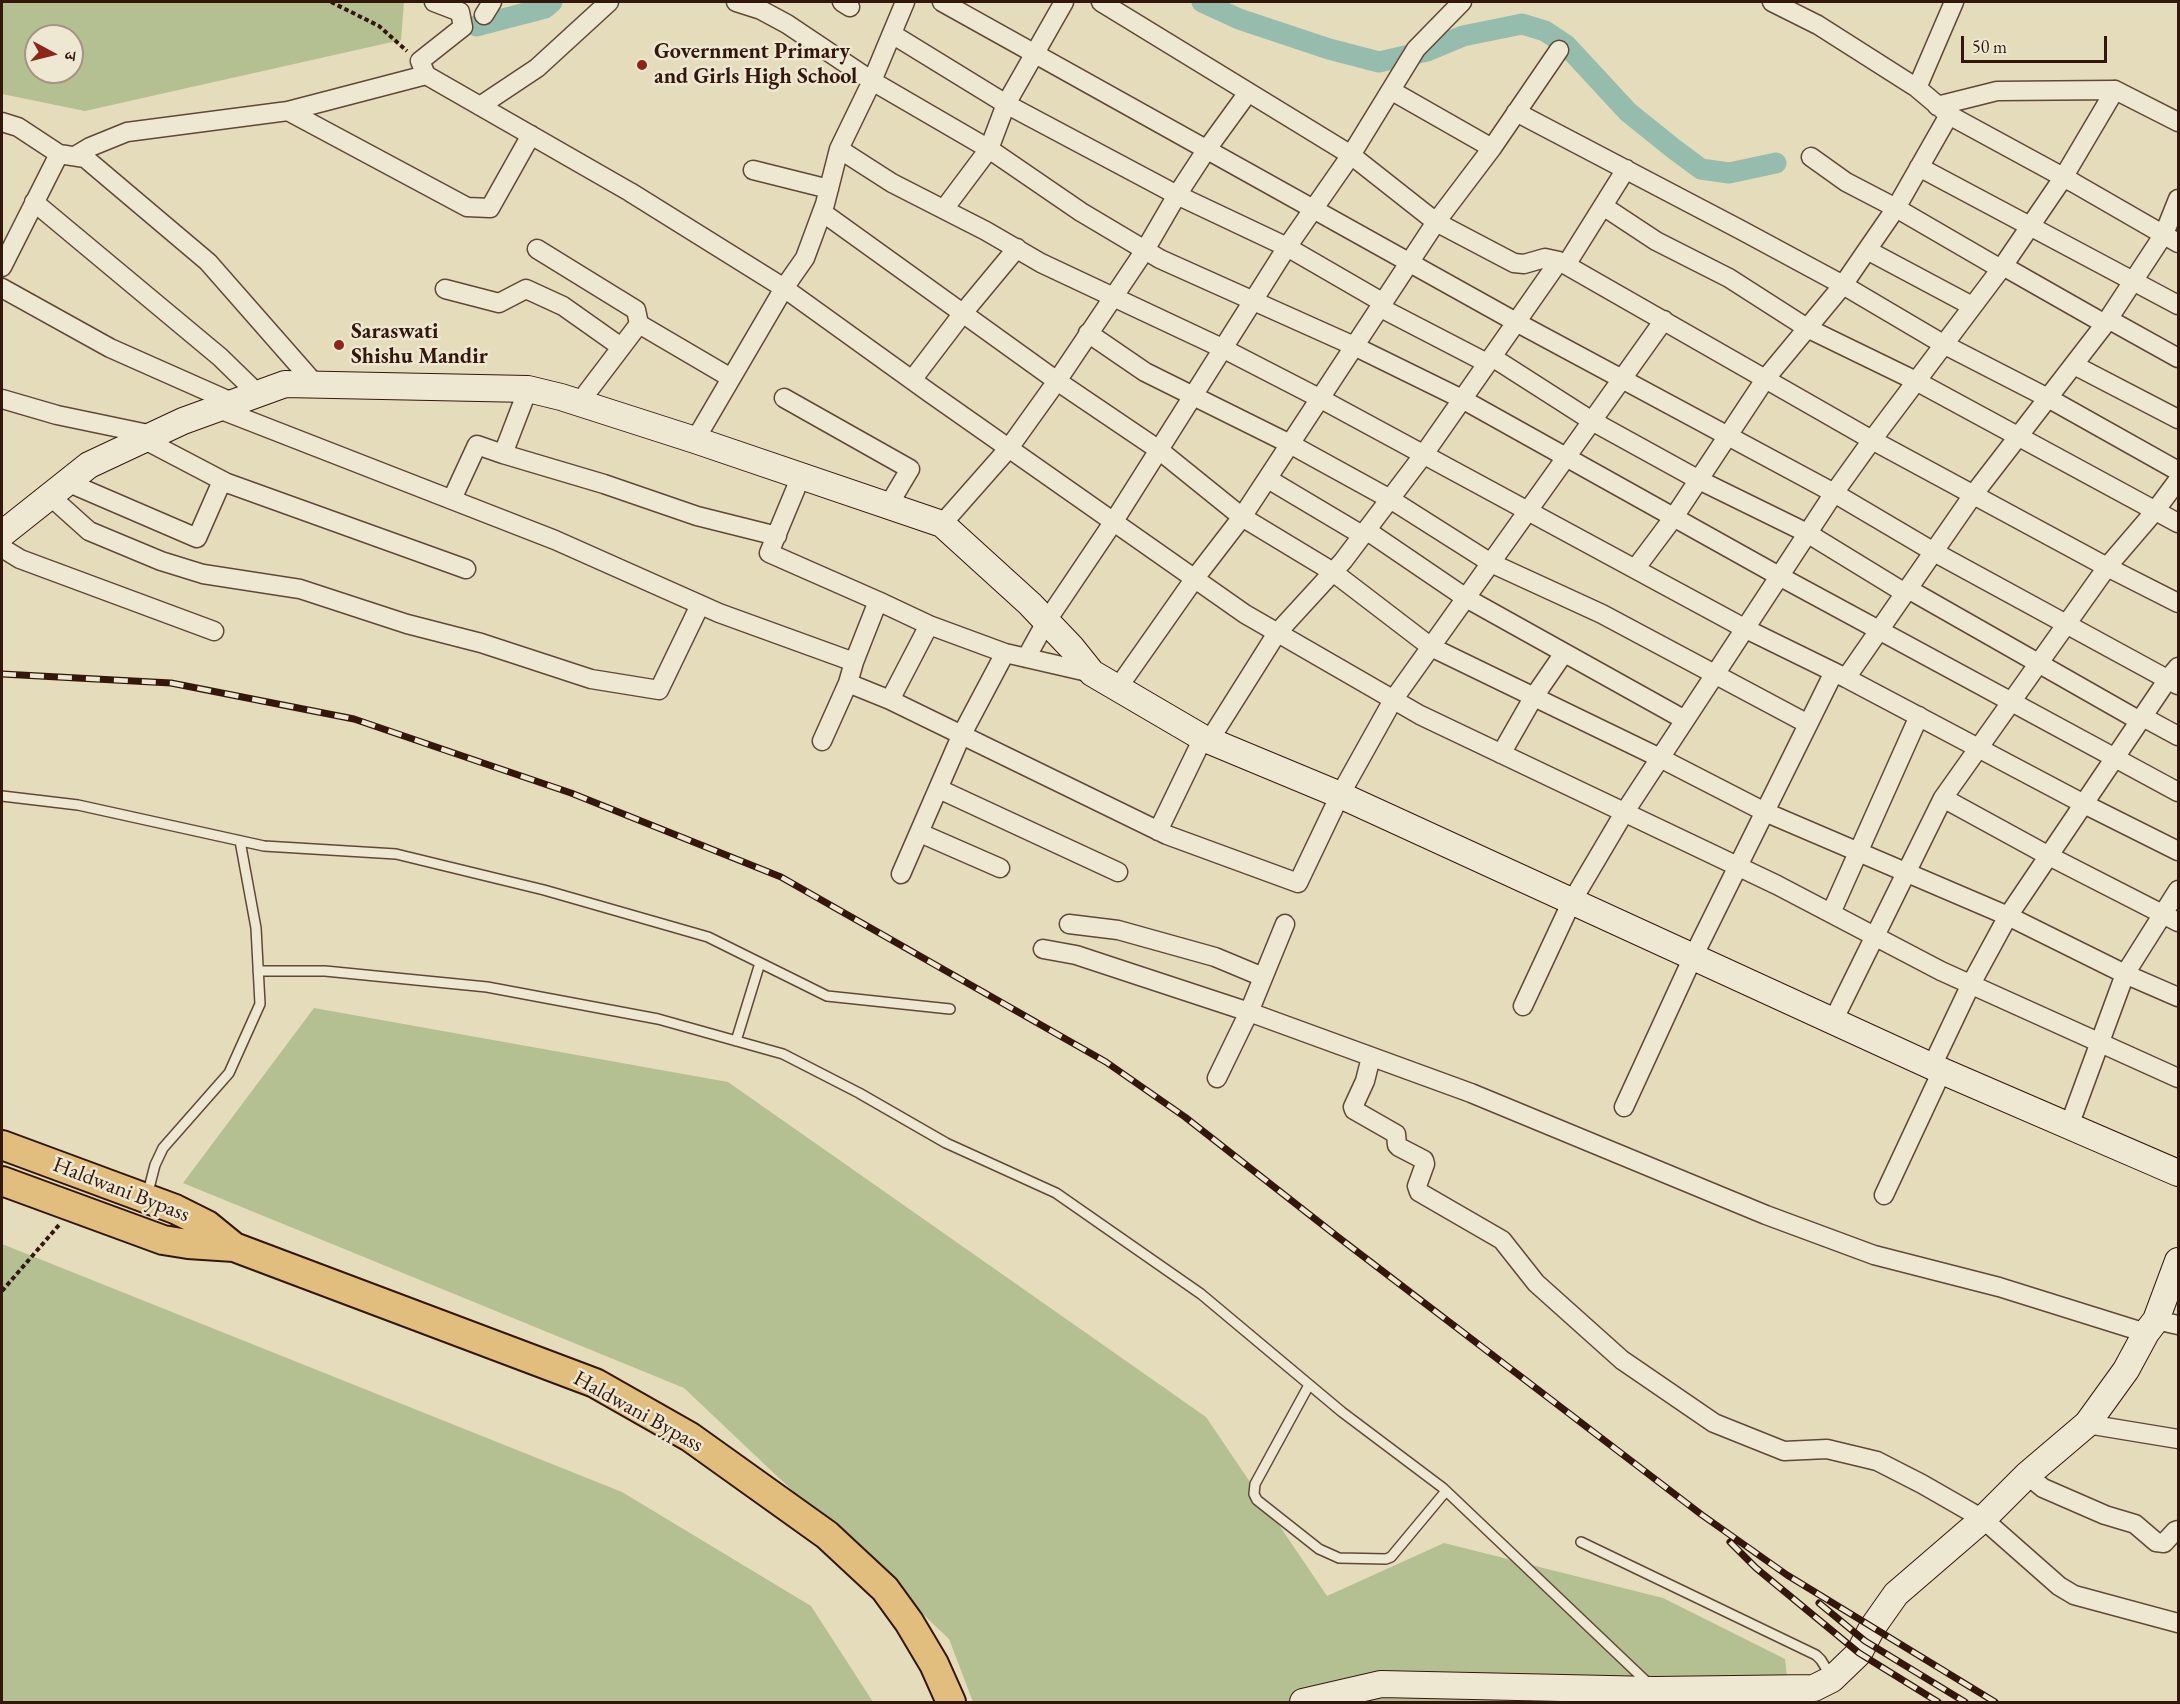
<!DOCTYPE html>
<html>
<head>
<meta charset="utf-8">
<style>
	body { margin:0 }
	#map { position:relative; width:2180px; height:1704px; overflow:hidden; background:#e5dcbc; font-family:"EB Garamond","Noto Serif Devanagari",serif }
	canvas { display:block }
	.frame { position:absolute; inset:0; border:3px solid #34170b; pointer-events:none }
	.north { position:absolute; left:24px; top:24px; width:60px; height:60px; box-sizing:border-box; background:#eee8d3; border:2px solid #a49483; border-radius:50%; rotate:97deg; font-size:16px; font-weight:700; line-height:24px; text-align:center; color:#34170b }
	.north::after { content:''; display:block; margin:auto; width:21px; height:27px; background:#8f2418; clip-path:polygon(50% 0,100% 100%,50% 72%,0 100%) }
	.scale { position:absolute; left:1961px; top:36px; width:146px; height:27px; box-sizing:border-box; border:3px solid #34170b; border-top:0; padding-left:8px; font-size:18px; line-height:21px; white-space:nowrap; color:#34170b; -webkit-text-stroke:4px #eee8d3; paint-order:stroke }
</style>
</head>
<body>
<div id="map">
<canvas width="2180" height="1704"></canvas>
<div class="frame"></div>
<div class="north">उ</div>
<div class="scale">50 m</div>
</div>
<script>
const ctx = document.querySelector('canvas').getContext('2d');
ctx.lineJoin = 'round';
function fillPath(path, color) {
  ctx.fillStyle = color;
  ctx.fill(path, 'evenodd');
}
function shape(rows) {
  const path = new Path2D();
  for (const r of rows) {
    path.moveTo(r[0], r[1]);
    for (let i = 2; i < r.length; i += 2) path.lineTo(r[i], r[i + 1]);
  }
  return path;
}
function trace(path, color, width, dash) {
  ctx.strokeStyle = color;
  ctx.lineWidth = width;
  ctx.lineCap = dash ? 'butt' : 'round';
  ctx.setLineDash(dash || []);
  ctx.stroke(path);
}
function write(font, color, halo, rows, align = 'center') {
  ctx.font = font + ' "EB Garamond",serif';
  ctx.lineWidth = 5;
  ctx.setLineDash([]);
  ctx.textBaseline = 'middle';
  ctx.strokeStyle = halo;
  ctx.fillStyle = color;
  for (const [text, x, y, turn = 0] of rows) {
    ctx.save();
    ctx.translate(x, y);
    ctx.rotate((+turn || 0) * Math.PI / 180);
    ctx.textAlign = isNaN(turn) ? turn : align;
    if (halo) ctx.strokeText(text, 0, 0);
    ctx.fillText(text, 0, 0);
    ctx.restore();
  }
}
fillPath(shape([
	[2,2,404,2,401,40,85,111,2,94],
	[36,36,72,36,72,72,36,72],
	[314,1008,728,1082,1206,1417,1327,1596,1444,1543,1663,1598,1785,1659,1790,1702,973,1702,949,1639,684,1388,183,1183],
	[2,1244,622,1492,811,1606,873,1702,2,1702]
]), '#b4c091');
trace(shape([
	[1202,2,1239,19,1329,49,1379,62,1427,51,1463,36,1522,24,1545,31,1566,45,1628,112,1674,149,1701,169,1729,173,1776,163],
	[476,26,545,8,552,2]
]), '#96bcae', 21);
const lane = shape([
	[2,796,78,805,264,846,396,854,544,890,708,937,827,996,950,1009],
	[258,971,325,971,487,987,658,1019,783,1054,859,1093,946,1143,1056,1193,1201,1294,1342,1412,1443,1488,1649,1684],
	[736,1041,760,963],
	[147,1196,155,1165,163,1148,229,1073,260,1004,256,928,240,841],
	[1309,1385,1255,1484,1254,1494,1257,1500,1319,1549,1339,1558,1386,1559,1391,1557,1446,1491],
	[1581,1542,1816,1655,1821,1660,1832,1678]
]);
const street = shape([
	[434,2,460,12,463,27,420,61,426,75,630,192,784,288,930,393,1245,614,1420,715,1777,885,1941,971,2178,1078],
	[736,2,761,10,787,24,872,81,989,149,1081,212,1160,259,1354,346,1462,399,1779,576,2178,792],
	[842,2,850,7],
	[942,2,1516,322,1834,493,1934,552,2178,685],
	[1101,2,1351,155,1436,222,1514,263,1524,264,1545,258,1559,261,1872,440,2107,567,2178,603],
	[1772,2,1818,25,1917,88,1949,115,2074,183,2178,243],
	[484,15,492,2],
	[892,34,1006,104,1177,195,1287,247,1382,302],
	[1917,88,1954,2],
	[1392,91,1492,148],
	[480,106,537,68,609,2],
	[1937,106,1997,91,2115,90,2178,122],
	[288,111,467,207,490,208,531,135],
	[1516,112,1741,230,1843,285,1943,344,2048,398,2178,471],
	[2,122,18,127,59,154,85,158,208,262,316,385],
	[839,149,892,183,986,231,1041,263,1224,349,1321,399,1744,628,1846,678,2084,804,2178,851],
	[75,156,90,147,127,132,288,111,426,75],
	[1811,157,1846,182,1896,208,2001,269],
	[1919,167,2178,305],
	[753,170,829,189],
	[34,202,220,357,258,394],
	[1603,206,1656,241,1729,278,1807,328,1916,381,2178,523],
	[944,209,989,149,1006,104,1064,2],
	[822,212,1057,381,1159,450,1242,517,1333,572,1431,647,1660,758,1765,812,2008,916,2125,974,2178,997],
	[537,249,636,310,639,324,731,378],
	[1867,250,1972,306],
	[1566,265,1626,169],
	[2003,266,2105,324],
	[2,267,59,154],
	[2,288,110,348,234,403],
	[445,289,499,303,526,289,563,306,621,347],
	[1379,307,1487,363],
	[2108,319,2178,358],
	[1088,333,1145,372,1290,444,1390,499,1491,563,1602,614,1808,724],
	[1492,357,1592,421,1699,480,1807,533,1905,593],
	[2074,365,2178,419],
	[912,380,963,313,1017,248],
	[784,398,910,469,888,506],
	[2,399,57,415,153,435],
	[579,403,639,324],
	[219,409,555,540,719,613,854,662,848,683,890,700,1167,835,1298,883,1340,795,1393,700,1664,320],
	[143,439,227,483,466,569],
	[695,440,784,288,805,258,825,204,839,149,872,81,905,2],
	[503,454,604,484,697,516,777,536],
	[801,476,769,553,878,601,929,625],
	[1268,479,1362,535],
	[67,482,197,538,222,481],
	[50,496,89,531,161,561,203,574,300,589,407,624,481,643,591,679,659,690,700,605],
	[452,499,477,445,503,454,528,389],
	[942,524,1009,448,1057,381,1145,250,1177,195,1207,149,1247,94],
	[1366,530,1466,598,1685,720],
	[2,548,20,559,214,631],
	[1635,569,1674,517,1766,378,1843,285,1867,250,1896,208,1949,115],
	[1908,589,2140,721],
	[1026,658,1046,622,1114,521,1287,247,1351,155,1416,49,1462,2],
	[854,662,878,601],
	[1846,678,1973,495,2105,324,2164,234,2178,199],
	[1117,689,1195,578,1242,517,1436,222,1492,148,1559,50],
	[890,700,929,625,1005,653],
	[2143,717,2178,736],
	[822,741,848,683],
	[1209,741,1277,633,1343,561,1424,454,1559,261],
	[1501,754,1533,698,1564,653],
	[939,789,1118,872],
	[1943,798,2049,856,2178,922],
	[1158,831,1203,738],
	[920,833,1000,868],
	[901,874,961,736,1005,653,1092,673],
	[1831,913,1919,716],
	[1069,924,1118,930,1215,957,1263,977],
	[1043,949,1076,955,1249,1012,1471,1093,1766,1215,1874,1255,1999,1287,2146,1333],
	[1523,1006,1572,901,1624,813,1834,493,1872,440,2003,266,2063,178,2115,90],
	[1833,1021,1943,798,2107,567,2155,511,2178,480],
	[1371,1057,1365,1081,1353,1107,1354,1110,1396,1134,1397,1145,1399,1147,1424,1160,1425,1164,1417,1186,1419,1192,1502,1240,1536,1283,1622,1360,1714,1423,1784,1451,1827,1449,1877,1461,1922,1484,1983,1519,2059,1586,2074,1595,2178,1623],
	[1932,1066,1971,984,2008,916,2168,679,2178,667],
	[1217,1078,1249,1012,1285,924],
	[1624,1107,1693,957,1834,672],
	[2069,1126,2125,974,2178,890],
	[1884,1195,1942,1071],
	[2156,1320,2178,1325],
	[2087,1424,2178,1439],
	[2027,1475,2043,1488,2105,1515,2135,1524,2156,1542,2164,1543,2175,1531,2178,1530]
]);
const secondary = shape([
	[2,534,89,465,183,421,285,384,528,389,561,397,695,440,942,524,1030,604,1072,648,1092,673,1203,738,1340,795,1942,1071,2178,1173],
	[1303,1702,1381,1684,1654,1690,1814,1688,1832,1679,1859,1653,1872,1628,1896,1594,1983,1519,2027,1475,2087,1424,2126,1370,2146,1333,2156,1320,2178,1261]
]);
const primary = shape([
	[2,1145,175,1209,207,1225,234,1247,595,1383,690,1437,827,1535,885,1589,909,1622,934,1664,951,1702],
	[2,1181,163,1240,188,1244,234,1247]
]);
trace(lane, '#604837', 12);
trace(street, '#604837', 21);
trace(secondary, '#34170b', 28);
trace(primary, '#34170b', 32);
trace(shape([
	[331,2,379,26,407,51],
	[2,1291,59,1225]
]), '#34170b', 4, [4.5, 3]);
trace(lane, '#eee8d3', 9);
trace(street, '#eee8d3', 18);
trace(secondary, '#eee8d3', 26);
trace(primary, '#e2be7e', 28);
const rail = shape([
	[2,674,171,683,354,719,571,793,781,877,1106,1062,1185,1117,1338,1237,1702,1515,1787,1575,1995,1702],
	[1730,1542,1756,1568,1859,1653,1938,1702],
	[1819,1603,1865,1641,1965,1702]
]);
trace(rail, '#34170b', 7);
trace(rail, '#eee8d3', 4.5, [14]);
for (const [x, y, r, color] of [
	[642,65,6,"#8f2418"],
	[339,345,6,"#8f2418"]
]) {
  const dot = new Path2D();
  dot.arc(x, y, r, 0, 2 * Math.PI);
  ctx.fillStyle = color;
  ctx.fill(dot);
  trace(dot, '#eee8d3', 2);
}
write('bold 22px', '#34170b', '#eee8d3', [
	["Government Primary",654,52],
	["and Girls High School",654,77],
	["Saraswati",351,332],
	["Shishu Mandir",351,357]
], 'left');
write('22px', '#34170b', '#eee8d3', [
	["Haldwani Bypass",121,1190,21],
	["Haldwani Bypass",638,1412,29]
]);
</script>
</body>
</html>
